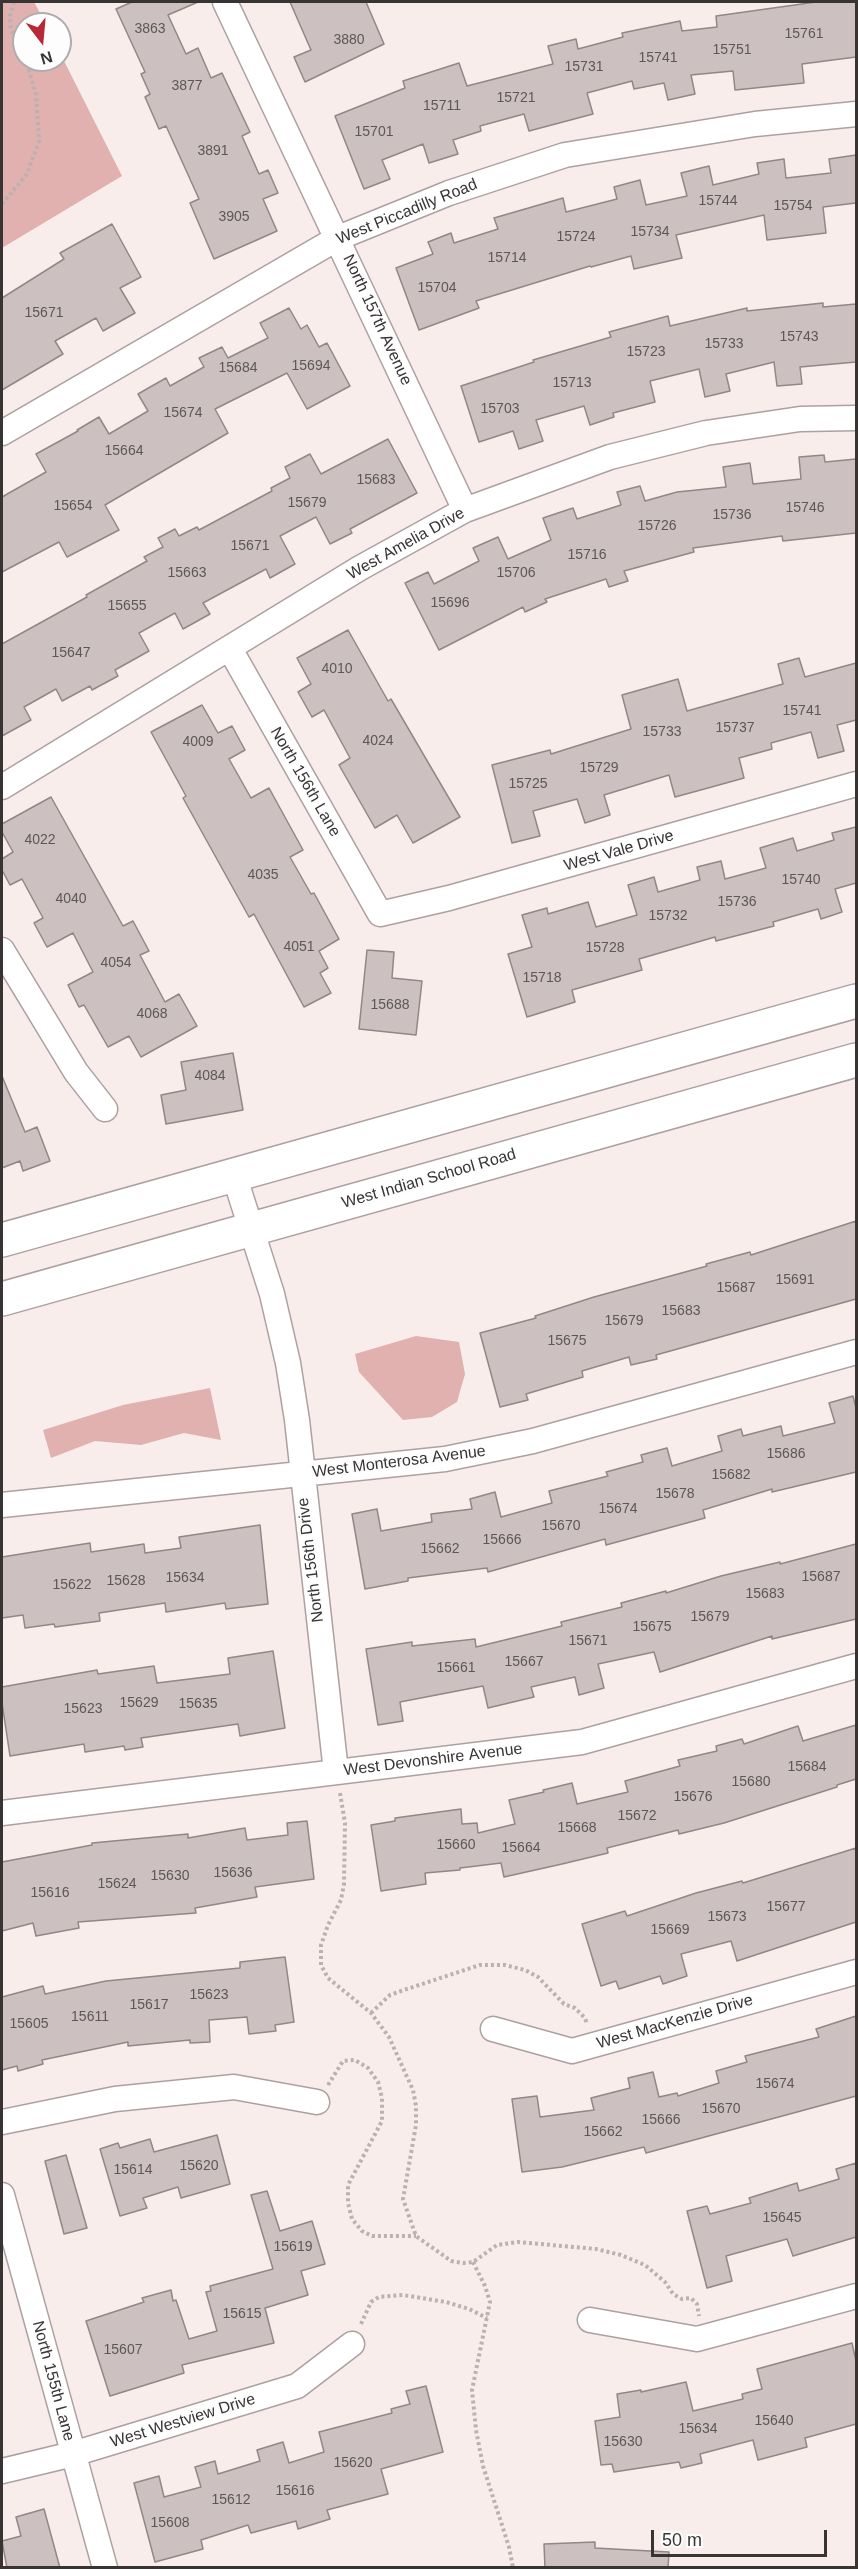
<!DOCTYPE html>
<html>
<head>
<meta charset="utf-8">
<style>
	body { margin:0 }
	#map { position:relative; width:858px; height:2569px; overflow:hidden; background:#f9edec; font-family:Helvetica,sans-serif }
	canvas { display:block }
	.frame { position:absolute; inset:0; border:3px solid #383434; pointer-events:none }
	.north { position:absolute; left:12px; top:12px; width:60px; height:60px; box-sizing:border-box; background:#fdfdfd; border:2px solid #aeadad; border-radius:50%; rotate:164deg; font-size:16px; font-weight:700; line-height:24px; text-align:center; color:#383434 }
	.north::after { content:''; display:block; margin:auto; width:21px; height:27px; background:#b92837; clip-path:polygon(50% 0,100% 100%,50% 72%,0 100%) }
	.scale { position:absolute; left:651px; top:2530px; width:176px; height:27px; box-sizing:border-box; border:3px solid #383434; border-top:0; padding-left:8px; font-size:18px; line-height:21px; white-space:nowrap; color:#383434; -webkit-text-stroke:4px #fdfdfd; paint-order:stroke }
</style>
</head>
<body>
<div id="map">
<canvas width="858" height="2569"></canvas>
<div class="frame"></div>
<div class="north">N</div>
<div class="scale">50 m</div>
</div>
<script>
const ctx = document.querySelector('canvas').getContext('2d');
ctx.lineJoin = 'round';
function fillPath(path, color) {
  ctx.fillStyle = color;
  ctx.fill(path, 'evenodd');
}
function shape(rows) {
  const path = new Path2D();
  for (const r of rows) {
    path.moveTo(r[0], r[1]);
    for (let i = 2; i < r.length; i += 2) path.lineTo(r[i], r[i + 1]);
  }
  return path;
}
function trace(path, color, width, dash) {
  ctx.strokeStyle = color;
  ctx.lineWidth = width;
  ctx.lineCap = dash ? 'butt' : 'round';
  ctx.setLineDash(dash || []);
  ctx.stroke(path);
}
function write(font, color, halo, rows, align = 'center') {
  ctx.font = font + ' Helvetica,sans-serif';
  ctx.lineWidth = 4.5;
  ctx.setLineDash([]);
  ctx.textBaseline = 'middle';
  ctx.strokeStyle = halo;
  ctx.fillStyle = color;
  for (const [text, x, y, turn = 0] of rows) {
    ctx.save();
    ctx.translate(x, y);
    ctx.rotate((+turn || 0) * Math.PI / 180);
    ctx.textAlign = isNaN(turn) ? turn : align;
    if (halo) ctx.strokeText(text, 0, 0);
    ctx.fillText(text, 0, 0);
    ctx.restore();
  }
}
fillPath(shape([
	[2,2,34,2,46,24,24,24,24,60,60,60,60,53,122,176,2,248],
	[416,1336,459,1342,465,1374,457,1402,432,1417,403,1420,359,1372,355,1354],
	[210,1388,221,1440,184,1433,141,1445,95,1441,51,1458,43,1430,123,1405]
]), '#e0b1af');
const building = shape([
	[132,2,198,2,168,15,186,54,198,48,211,78,222,73,250,132,242,136,259,174,268,170,278,193,263,199,277,231,214,259,190,203,199,199,166,126,159,129,145,97,150,94,141,74,145,72,116,9,132,2],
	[290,2,366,2,384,44,305,82,294,57,311,50,290,2],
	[816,2,856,2,856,57,802,64,804,83,735,90,733,71,691,75,695,94,668,100,664,83,634,89,632,81,587,93,593,114,529,131,524,114,480,126,481,131,453,140,458,154,429,163,423,144,382,160,390,179,364,189,335,116,405,88,403,81,459,63,467,86,553,64,548,46,576,39,578,49,623,37,622,33,680,21,682,31,717,27,716,16,816,2],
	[856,155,856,203,823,207,826,233,767,240,764,215,676,235,682,258,634,269,631,256,591,267,590,266,476,301,479,308,419,330,396,268,433,254,428,242,451,233,454,243,498,229,494,218,563,198,566,212,617,199,614,187,640,180,646,205,687,196,681,173,709,166,713,185,759,174,757,163,784,159,786,178,831,173,829,159,856,155],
	[112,224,141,277,120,288,135,313,103,331,96,318,55,341,63,354,2,390,2,298,64,259,60,253,112,224],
	[823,303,823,307,856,304,856,362,800,367,802,384,777,386,774,362,726,374,730,391,705,397,699,369,650,381,655,402,613,413,614,417,590,425,584,406,536,420,543,441,519,449,513,431,479,442,461,386,534,362,533,360,611,337,609,332,668,316,670,326,747,308,747,311,823,303],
	[289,308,301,329,307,325,319,347,327,343,350,386,307,409,287,373,215,409,228,433,105,505,119,530,67,557,59,542,2,572,2,497,46,472,36,454,78,431,77,430,99,417,109,434,148,411,138,394,166,378,170,386,204,367,199,358,222,347,228,358,268,338,260,323,289,308],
	[388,439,417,493,350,529,352,533,330,544,316,517,280,536,295,564,270,578,266,569,203,603,210,614,183,629,175,613,139,633,149,651,115,670,118,676,92,690,90,686,62,701,56,689,24,707,31,720,2,736,2,644,87,597,86,595,147,561,144,557,163,547,158,538,175,529,179,536,197,527,199,530,272,491,271,488,290,478,285,467,310,454,321,474,388,439],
	[824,455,825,462,856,459,856,533,783,541,782,536,693,548,694,552,624,571,628,581,609,587,606,579,545,599,547,602,525,612,523,607,439,650,405,583,428,572,434,584,479,561,473,548,498,537,508,559,551,540,543,518,573,508,577,519,621,505,617,492,640,486,645,501,677,492,726,487,723,467,750,463,753,484,801,479,799,457,824,455],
	[348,630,388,701,391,699,460,817,413,843,397,815,375,828,339,765,350,758,324,710,312,717,298,692,311,684,297,658,348,630],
	[799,658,805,677,856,663,856,720,837,725,844,751,818,758,811,732,771,743,772,749,739,758,744,778,708,788,675,797,669,775,604,795,610,815,585,823,577,799,533,811,540,836,512,843,492,765,550,750,551,754,631,729,622,695,678,679,687,711,783,684,778,664,799,658],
	[202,705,218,733,232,726,245,750,229,759,251,798,269,788,303,850,290,857,311,894,314,893,339,939,319,951,328,968,320,973,331,993,304,1007,254,914,249,917,183,798,186,796,151,732,202,705],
	[51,797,123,926,133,921,149,951,140,955,165,1002,179,994,197,1026,141,1057,129,1036,108,1047,84,1005,79,1007,68,985,93,972,73,933,47,947,34,923,43,918,22,879,10,885,2,870,2,859,13,852,2,832,2,824,51,797],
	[856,827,856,883,835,889,842,912,821,919,818,909,773,922,774,926,716,941,715,937,639,959,642,970,572,990,575,1002,527,1017,508,954,532,947,522,915,547,908,548,914,588,902,596,927,637,915,628,885,654,877,658,892,700,880,697,867,721,861,725,879,766,868,760,848,793,838,797,851,834,840,832,833,856,827],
	[367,950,394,952,392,978,422,981,416,1035,359,1029,367,950],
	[233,1053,243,1110,166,1124,161,1095,186,1090,181,1062,233,1053],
	[2,1076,25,1132,37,1127,50,1161,23,1171,20,1161,2,1168,2,1076],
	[856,1221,856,1299,656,1355,657,1359,631,1365,629,1357,582,1371,583,1377,526,1394,528,1400,500,1407,480,1333,536,1318,535,1316,594,1297,707,1266,706,1264,750,1252,751,1255,856,1221],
	[853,1396,856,1408,856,1472,772,1492,772,1489,703,1510,705,1518,606,1545,605,1539,488,1572,487,1568,408,1578,408,1581,365,1589,352,1514,377,1509,381,1531,432,1522,431,1514,472,1509,470,1499,495,1492,501,1517,552,1503,549,1491,608,1476,606,1472,643,1462,641,1455,667,1448,672,1466,722,1451,718,1436,741,1429,743,1436,781,1426,783,1436,835,1423,829,1403,853,1396],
	[260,1525,268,1604,226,1609,225,1603,166,1612,165,1603,99,1613,100,1621,55,1627,54,1624,25,1628,23,1615,2,1618,2,1557,90,1543,91,1552,144,1544,145,1553,181,1548,179,1537,260,1525],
	[856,1544,856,1619,772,1639,772,1636,660,1672,654,1652,598,1664,604,1688,579,1695,575,1677,531,1687,534,1697,488,1708,483,1686,400,1702,403,1721,378,1725,366,1649,412,1642,412,1646,475,1639,476,1647,562,1626,561,1622,622,1607,621,1603,666,1591,666,1593,721,1576,780,1562,780,1564,856,1544],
	[273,1651,285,1728,240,1736,238,1724,141,1738,143,1747,125,1750,124,1746,85,1752,84,1744,10,1756,2,1703,2,1687,97,1670,98,1674,154,1666,157,1683,230,1674,228,1658,273,1651],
	[856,1725,856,1779,837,1785,837,1787,724,1823,679,1834,678,1830,607,1848,608,1853,562,1864,504,1877,501,1863,460,1868,460,1870,425,1873,426,1884,381,1891,371,1825,395,1821,395,1818,461,1809,462,1824,477,1823,478,1833,515,1824,509,1800,544,1792,543,1790,572,1783,577,1804,628,1792,625,1781,680,1766,678,1760,717,1751,716,1746,742,1739,744,1744,798,1726,803,1741,856,1725],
	[307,1821,314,1879,255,1887,257,1897,195,1908,196,1913,78,1922,79,1928,36,1936,33,1923,2,1931,2,1862,92,1845,92,1843,188,1834,188,1838,245,1828,247,1840,288,1835,287,1823,307,1821],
	[856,1848,856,1922,737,1961,731,1941,681,1954,687,1976,663,1984,660,1976,619,1989,616,1981,601,1986,582,1924,625,1911,627,1916,696,1893,742,1881,743,1883,856,1848],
	[285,1957,294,2022,275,2025,276,2031,249,2034,247,2017,209,2020,210,2042,190,2043,190,2040,128,2046,128,2042,42,2060,43,2064,18,2071,17,2066,2,2070,2,1997,43,1986,45,1994,106,1981,240,1968,240,1962,285,1957],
	[856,2016,856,2096,646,2153,644,2147,562,2167,522,2172,512,2099,537,2096,540,2117,594,2110,591,2098,630,2088,628,2078,653,2072,659,2097,677,2093,678,2096,719,2083,716,2071,747,2062,745,2056,819,2037,816,2029,856,2016],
	[217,2135,230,2184,181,2198,178,2187,143,2198,147,2208,120,2216,100,2149,118,2143,120,2148,150,2139,154,2152,217,2135],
	[66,2155,87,2228,64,2234,45,2161,66,2155],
	[856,2163,856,2237,793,2256,787,2239,726,2256,732,2281,707,2288,687,2211,707,2206,710,2214,751,2203,749,2198,797,2183,799,2191,839,2179,836,2169,856,2163],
	[267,2191,280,2231,312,2221,325,2264,301,2271,308,2295,265,2308,274,2343,182,2365,184,2373,110,2396,86,2321,144,2302,142,2298,171,2290,173,2301,176,2300,189,2339,217,2331,206,2292,211,2291,210,2286,273,2269,251,2195,267,2191],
	[852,2343,856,2361,856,2424,805,2438,807,2447,758,2460,753,2440,700,2454,702,2463,681,2468,679,2462,614,2472,612,2464,601,2465,595,2421,620,2417,617,2394,641,2390,641,2392,686,2382,693,2411,743,2399,742,2394,762,2389,757,2369,852,2343],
	[426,2386,443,2452,381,2469,388,2494,327,2510,330,2519,298,2529,296,2521,251,2533,248,2525,201,2540,203,2549,155,2562,134,2483,159,2476,164,2497,201,2487,195,2467,215,2461,218,2474,260,2461,257,2450,283,2442,289,2463,324,2452,319,2432,392,2413,391,2409,410,2404,406,2391,426,2386],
	[44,2509,60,2568,7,2568,2,2541,21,2536,16,2517,44,2509],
	[595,2542,595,2548,669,2552,668,2568,545,2568,544,2544,595,2542]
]);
fillPath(building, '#ccc1c0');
trace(building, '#918786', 1.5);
const street = shape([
	[225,2,465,510],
	[2,433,338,238,449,193,565,155,755,124,856,114],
	[230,649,380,914,449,898,856,784],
	[2,787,360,568,465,510,610,457,706,433,800,419,856,418],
	[2,950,76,1072,105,1109],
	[234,1175,272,1294,288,1363,297,1420,336,1772],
	[2,1505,445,1459,533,1441,856,1352],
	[2,1813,582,1742,856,1666],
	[493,2029,572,2051,856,1972],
	[2,2122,115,2099,234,2087,317,2102],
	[2,2195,105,2568],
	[590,2320,697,2339,856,2296],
	[2,2471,73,2454,297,2386,352,2344]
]);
const secondary = shape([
	[2,1240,856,1001],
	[2,1299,856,1060]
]);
trace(street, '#aca1a1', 27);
trace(secondary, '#aca1a1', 36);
trace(shape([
	[14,2,10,16,11,30,24,57],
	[2,204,27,174,39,141,36,95,26,60],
	[340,1793,345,1823,344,1884,341,1900,328,1925,321,1945,321,1965,328,1978,371,2013,389,2037,413,2090,416,2106,416,2125,403,2199,416,2236,451,2261,463,2263,473,2262,497,2245,518,2242,596,2249,621,2255,645,2265,665,2282,673,2294,682,2299,691,2298,697,2304,699,2316],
	[371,2013,390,1995,401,1991,480,1965,505,1965,525,1970,538,1977,564,2004,575,2008,585,2018,587,2024],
	[328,2085,343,2061,355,2060,368,2068,378,2082,382,2098,382,2121,348,2185,348,2203,352,2219,362,2231,372,2236,416,2236],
	[473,2262,485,2286,490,2302,472,2390,476,2430,483,2466,509,2547,513,2568],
	[361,2324,371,2302,379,2297,403,2295,446,2302,469,2309,487,2318]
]), '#bbb1b1', 4, [3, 3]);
trace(street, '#fff', 24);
trace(secondary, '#fff', 33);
write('14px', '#5d5757', null, [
	["3863",150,29],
	["15761",804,34],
	["3880",349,40],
	["15751",732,50],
	["15741",658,58],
	["15731",584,67],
	["3877",187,86],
	["15721",516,98],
	["15711",442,106],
	["15701",374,132],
	["3891",213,151],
	["15744",718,201],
	["15754",793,206],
	["3905",234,217],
	["15734",650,232],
	["15724",576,237],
	["15714",507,258],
	["15704",437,288],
	["15671",44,313],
	["15743",799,337],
	["15733",724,344],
	["15723",646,352],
	["15694",311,366],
	["15684",238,368],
	["15713",572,383],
	["15703",500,409],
	["15674",183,413],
	["15664",124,451],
	["15683",376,480],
	["15679",307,503],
	["15654",73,506],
	["15746",805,508],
	["15736",732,515],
	["15726",657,526],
	["15671",250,546],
	["15716",587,555],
	["15663",187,573],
	["15706",516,573],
	["15696",450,603],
	["15655",127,606],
	["15647",71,653],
	["4010",337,669],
	["15741",802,711],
	["15737",735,728],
	["15733",662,732],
	["4024",378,741],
	["4009",198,742],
	["15729",599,768],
	["15725",528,784],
	["4022",40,840],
	["4035",263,875],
	["15740",801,880],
	["4040",71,899],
	["15736",737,902],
	["15732",668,916],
	["4051",299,947],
	["15728",605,948],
	["4054",116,963],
	["15718",542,978],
	["15688",390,1005],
	["4068",152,1014],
	["4084",210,1076],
	["15691",795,1280],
	["15687",736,1288],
	["15683",681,1311],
	["15679",624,1321],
	["15675",567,1341],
	["15686",786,1454],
	["15682",731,1475],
	["15678",675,1494],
	["15674",618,1509],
	["15670",561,1526],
	["15666",502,1540],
	["15662",440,1549],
	["15687",821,1577],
	["15634",185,1578],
	["15628",126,1581],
	["15622",72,1585],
	["15683",765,1594],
	["15679",710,1617],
	["15675",652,1627],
	["15671",588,1641],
	["15667",524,1662],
	["15661",456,1668],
	["15629",139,1703],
	["15635",198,1704],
	["15623",83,1709],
	["15684",807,1767],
	["15680",751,1782],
	["15676",693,1797],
	["15672",637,1816],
	["15668",577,1828],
	["15660",456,1845],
	["15664",521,1848],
	["15636",233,1873],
	["15630",170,1876],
	["15624",117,1884],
	["15616",50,1893],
	["15677",786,1907],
	["15673",727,1917],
	["15669",670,1930],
	["15623",209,1995],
	["15617",149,2005],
	["15611",90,2017],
	["15605",29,2024],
	["15674",775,2084],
	["15670",721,2109],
	["15666",661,2120],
	["15662",603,2132],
	["15620",199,2166],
	["15614",133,2170],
	["15645",782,2218],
	["15619",293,2247],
	["15615",242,2314],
	["15607",123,2350],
	["15640",774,2421],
	["15634",698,2429],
	["15630",623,2442],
	["15620",353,2463],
	["15616",295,2491],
	["15612",231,2500],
	["15608",170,2523]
]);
write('16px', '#383434', '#fdfdfd', [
	["West Piccadilly Road",407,212,-22],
	["North 157th Avenue",377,320,65],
	["West Amelia Drive",406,544,-29],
	["North 156th Lane",305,782,60],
	["West Vale Drive",619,851,-16],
	["West Indian School Road",429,1179,-16],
	["West Monterosa Avenue",399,1462,-7],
	["North 156th Drive",311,1560,-97],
	["West Devonshire Avenue",433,1760,-7],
	["West MacKenzie Drive",675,2022,-16],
	["North 155th Lane",53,2381,75],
	["West Westview Drive",183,2421,-17]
]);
</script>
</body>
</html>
